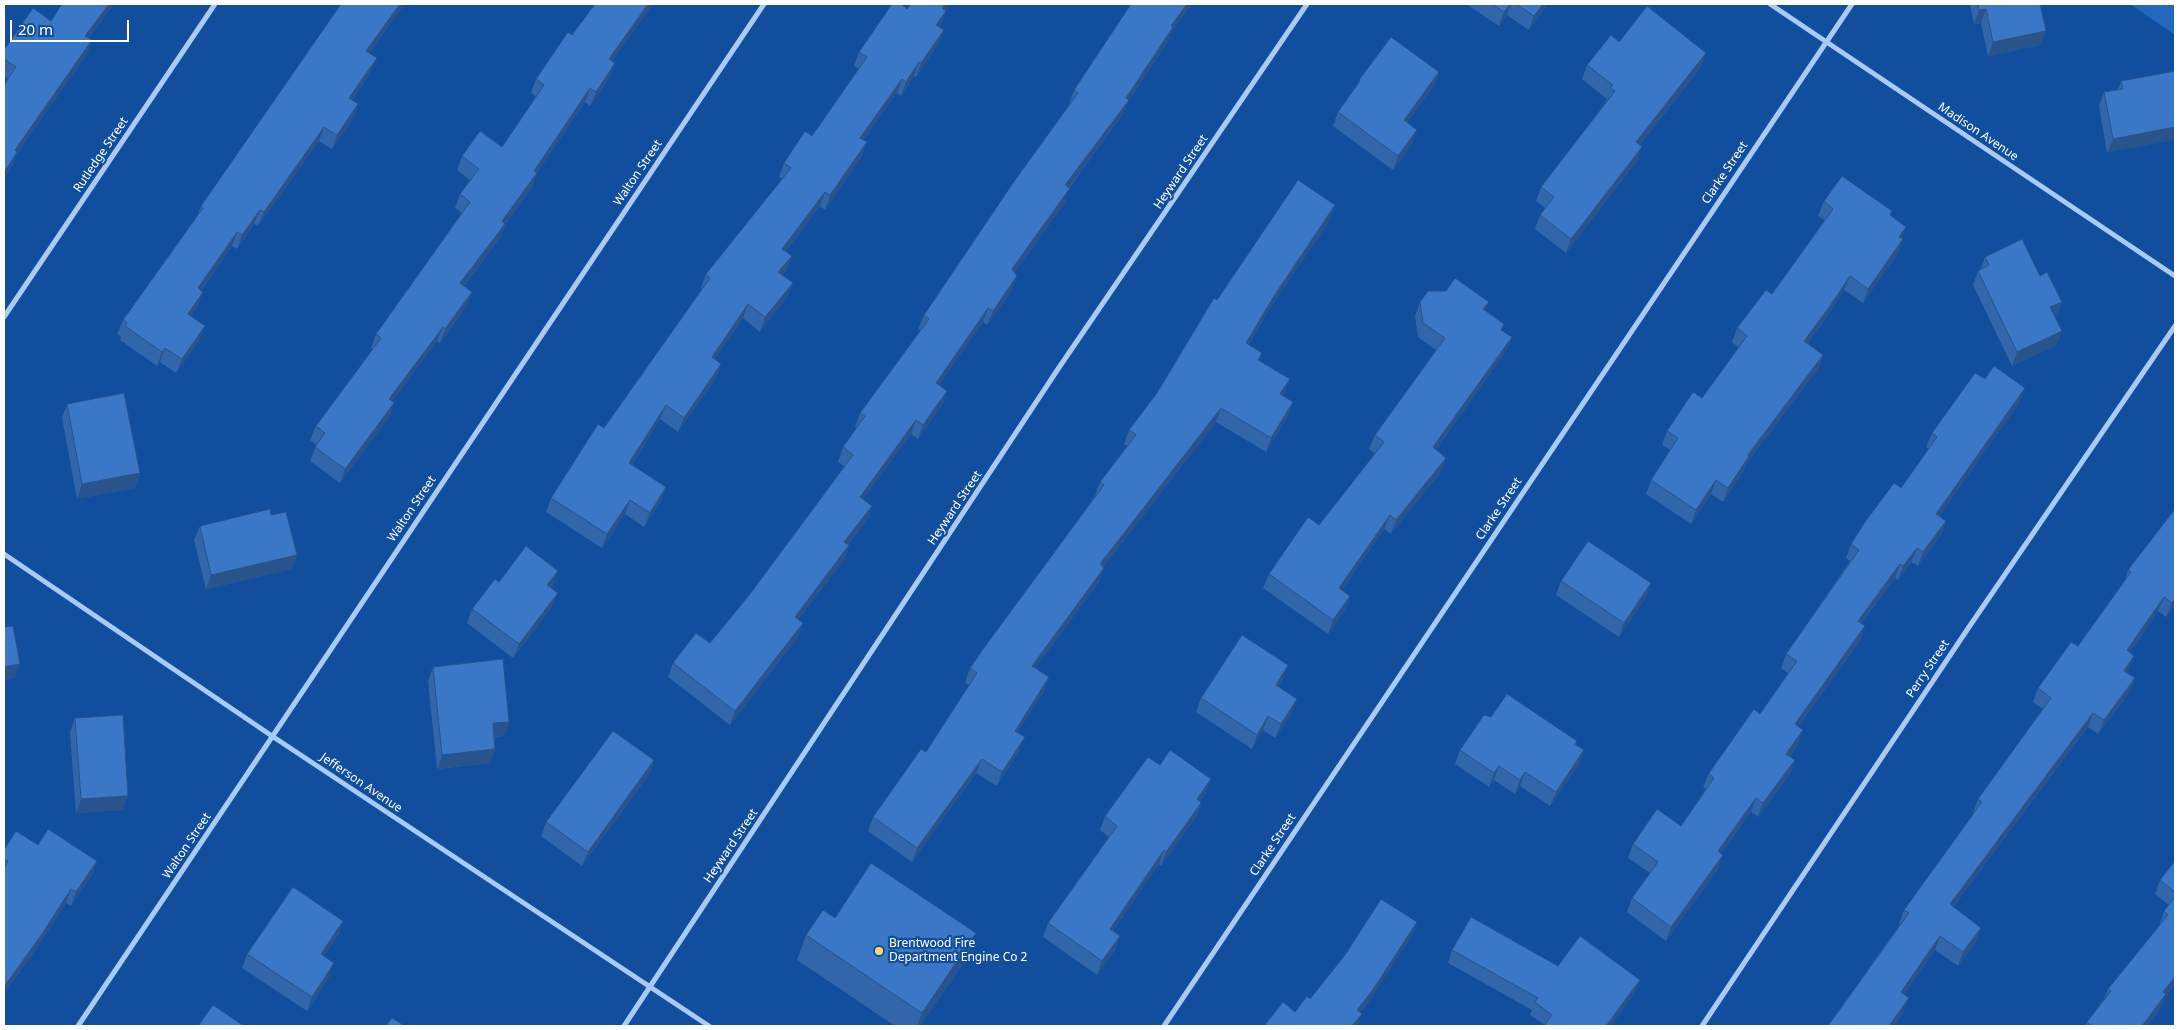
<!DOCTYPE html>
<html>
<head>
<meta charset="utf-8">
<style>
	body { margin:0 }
	#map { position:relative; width:2179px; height:1030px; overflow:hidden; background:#114e9e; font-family:"Noto Sans",sans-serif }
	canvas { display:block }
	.frame { position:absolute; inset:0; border:5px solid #fff; pointer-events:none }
	.scale { position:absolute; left:10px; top:20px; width:119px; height:22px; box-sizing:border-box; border:2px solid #fff; border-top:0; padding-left:6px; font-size:15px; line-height:18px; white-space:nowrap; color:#fff; -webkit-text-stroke:4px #114e9e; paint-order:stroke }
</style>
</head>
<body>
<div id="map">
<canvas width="2179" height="1030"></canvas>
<div class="frame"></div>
<div class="scale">20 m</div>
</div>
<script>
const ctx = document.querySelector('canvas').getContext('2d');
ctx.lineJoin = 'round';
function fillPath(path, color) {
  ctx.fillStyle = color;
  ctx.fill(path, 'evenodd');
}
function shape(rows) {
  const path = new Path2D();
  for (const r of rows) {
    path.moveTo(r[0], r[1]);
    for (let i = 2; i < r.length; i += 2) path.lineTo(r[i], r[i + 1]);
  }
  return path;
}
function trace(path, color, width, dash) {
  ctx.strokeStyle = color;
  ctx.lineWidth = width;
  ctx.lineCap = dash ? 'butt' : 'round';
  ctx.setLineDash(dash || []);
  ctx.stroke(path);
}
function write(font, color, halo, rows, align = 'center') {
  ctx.font = font + ' "Noto Sans",sans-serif';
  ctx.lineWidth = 4.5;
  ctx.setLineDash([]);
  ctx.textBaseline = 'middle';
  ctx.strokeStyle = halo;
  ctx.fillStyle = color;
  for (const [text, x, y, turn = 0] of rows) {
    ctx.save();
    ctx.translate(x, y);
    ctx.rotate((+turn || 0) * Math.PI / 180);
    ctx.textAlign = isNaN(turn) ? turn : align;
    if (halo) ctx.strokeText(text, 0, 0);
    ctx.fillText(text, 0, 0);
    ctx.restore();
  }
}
fillPath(shape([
	[2130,4,2175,4,2175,35]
]), '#2468bd');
trace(shape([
	[1770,4,2175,276],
	[4,317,215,4],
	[4,554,272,736,709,1026],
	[78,1026,764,4],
	[624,1026,1058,369,1307,4],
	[1164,1026,1852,4],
	[1702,1026,1969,627,2175,326]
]), '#a8caf5', 5);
fillPath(shape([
	[62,4,114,4,89,38,92,40,87,54,16,155,12,166,8,79,4,76,4,50,51,21],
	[595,4,653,4,612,61,615,63,610,77,590,106,585,102,537,173,532,187,505,225,500,238,464,286,467,306,440,343,437,341,392,402,394,403,389,417,340,483,310,461,316,445,310,440,316,426,373,350,371,348,376,334,462,213,455,208,460,194,470,180,457,170,462,156,502,147,536,97,531,93,536,79,572,35],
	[911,4,950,4,945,11,946,11,940,27,944,30,938,44,916,77,914,76,901,96,897,93,863,140,867,142,862,156,825,210,820,206,786,251,787,270,782,275,793,283,787,297,760,332,743,318,715,359,721,364,716,378,678,432,660,419,632,465,666,487,661,501,644,527,625,514,602,548,546,512,551,498,604,428,702,289,701,288,706,274,782,179,779,177,784,163,812,136,859,69,854,66,859,52,907,9],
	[1466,4,1548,4,1529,30,1507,15,1499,26],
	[1970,4,2040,4,2041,45,1988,56,1981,23,1974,24],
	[1170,35,1168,41,1129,100,1123,114,1069,188,1065,203,1014,273,1012,290,987,325,983,322,939,385,947,391,942,405,918,439,911,434,863,499,872,506,867,520,848,545,849,545,844,560,798,620,803,623,798,637,730,725,668,677,673,663,710,643,750,594,845,467,838,462,843,447,857,428,855,427,860,413,921,331,918,329,924,315,1070,105,1069,104,1074,90],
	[1619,42,1706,53,1701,67,1640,145,1637,161,1566,253,1535,229,1540,215,1545,208,1536,201,1541,187,1606,102,1605,102,1607,99,1582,79,1587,65],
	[369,53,371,72,352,100,358,104,353,118,332,149,319,141,258,226,254,224,237,249,232,246,201,291,198,306,191,316,200,340,176,373,160,362,157,366,120,340,121,337,117,334,123,320,197,216,201,206],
	[2175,71,2107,153,2099,106,2104,92,2118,89,2121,81],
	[1439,72,1434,86,1407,122,1412,144,1393,170,1333,126,1338,112,1356,87,1359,80],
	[1824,201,1890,215,1903,239,1898,253,1863,303,1844,290,1825,320,1808,343,1823,355,1818,369,1746,464,1744,470,1723,502,1711,494,1691,524,1646,494,1651,480,1670,450,1662,445,1667,431,1702,398,1739,348,1732,342,1737,328,1772,294,1825,220,1818,216],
	[1330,220,1269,310,1248,345,1262,353,1259,360,1285,393,1283,396,1293,402,1288,416,1266,452,1216,422,1103,567,1104,568,1099,582,1035,668,1049,677,1044,691,1017,733,1019,751,997,786,976,773,912,862,868,831,873,817,926,752,969,685,965,683,970,668,1095,496,1100,482,1127,446,1124,444,1129,430,1157,393,1217,300],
	[1985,257,2040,276,2062,302,2057,316,2055,317,2057,345,2012,366,1973,285,1978,271,1980,270],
	[1420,302,1486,311,1502,331,1512,337,1506,351,1436,450,1441,472,1391,534,1384,529,1342,590,1350,596,1345,610,1328,634,1263,588,1269,574,1319,525,1375,454,1369,449,1375,435,1436,350,1418,337,1415,316],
	[2020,402,1939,516,1946,521,1941,535,1918,566,1911,562,1898,580,1895,578,1861,624,1860,641,1798,727,1803,730,1798,744,1790,756,1795,760,1790,774,1758,817,1751,812,1721,854,1718,869,1666,941,1627,912,1632,898,1650,873,1628,858,1633,844,1681,826,1706,789,1703,787,1709,773,1760,714,1788,673,1781,668,1786,654,1850,561,1846,558,1851,544,1901,488,1929,449,1926,447,1932,433],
	[67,404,140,473,135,488,77,499,62,418],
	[2175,509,2175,607,2175,606,2166,617,2158,611,2130,653,2129,670,2127,673,2130,692,2098,734,2088,727,1954,906,1976,942,1958,966,1935,950,1904,994,1904,1012,1894,1026,1828,1026,1900,924,1899,924,1904,910,1974,813,1973,813,1978,799,2043,709,2033,702,2038,688,2078,646,2125,580,2128,570],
	[271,515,297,555,292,569,206,589,194,540,200,526],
	[1561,581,1651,583,1646,597,1619,637,1556,595],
	[499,582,553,585,551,588,552,607,513,658,467,623,472,609],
	[433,667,509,722,504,736,494,737,495,749,490,763,437,769,428,681],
	[1283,679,1278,687,1292,713,1275,738,1263,730,1252,749,1196,712,1201,698],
	[75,718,123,810,76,813,70,732],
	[1576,745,1584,750,1579,764,1550,806,1520,786,1515,794,1494,780,1489,787,1455,764,1460,750],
	[654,760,649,775,582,866,541,836,546,822],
	[1160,765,1206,793,1200,801,1201,803,1196,817,1161,866,1159,864,1113,931,1120,936,1115,950,1097,975,1043,937,1048,923,1109,837,1100,830,1105,816],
	[38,845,97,861,92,875,71,906,66,903,37,948,4,994,4,850],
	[2175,861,2175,984,2165,998,2161,1008,2147,1026,2085,1026,2087,1022,2104,999,2108,989,2159,926,2164,911,2169,905,2155,894,2160,880],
	[835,918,976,933,967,958,920,1026,895,1026,797,960,806,935],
	[343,921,338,935,324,956,329,977,307,1011,242,968,247,954],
	[1452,950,1558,966,1635,993,1545,1025,1530,1015,1532,1010,1448,963]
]), '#3266aa');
fillPath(shape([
	[109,4,114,4,80,50,85,36],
	[400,4,405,4,361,65,366,51],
	[648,4,653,4,604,73,609,59],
	[945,4,950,4,937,22,942,8],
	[1187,4,1192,4,1170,35,1168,41,1129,100,1123,114,1060,199,1065,185,1171,26],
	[1510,4,1511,4,1507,15,1499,26,1504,12],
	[1543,4,1548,4,1529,30,1534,16],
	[1986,9,1981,23,1974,24,1979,10],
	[946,11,941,25,931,39,936,25],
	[944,30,938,44,916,77,921,63],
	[2046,31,2041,45,1988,56,1993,42],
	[92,40,87,54,16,155,12,166,4,179,4,173,15,150],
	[1706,53,1701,67,1631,156,1636,142],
	[377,58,371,72,344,112,349,98],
	[919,62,914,76,901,96,906,82],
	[615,63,610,77,590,106,596,92],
	[1439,72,1434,86,1398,134,1404,120],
	[902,79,897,93,855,152,860,138],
	[590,88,585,102,529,185,534,171],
	[358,104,353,118,332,149,337,135],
	[324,127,319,141,258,226,264,212],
	[2175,127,2175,140,2107,153,2113,139],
	[1417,130,1412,144,1393,170,1398,156],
	[867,142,862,156,825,210,830,195],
	[1642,147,1637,161,1566,253,1571,239],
	[537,173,532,187,505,225,500,238,455,297,460,283,502,221],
	[1070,188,1065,203,1007,283,1012,269],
	[825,192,820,206,777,263,782,249],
	[1335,205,1330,220,1269,310,1240,357,1246,343,1274,296],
	[260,210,254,224,237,249,242,235],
	[1906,227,1901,241,1899,237],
	[237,232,232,246,193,302,198,288],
	[1903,239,1898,253,1863,303,1868,289],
	[792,256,787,270,773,286,778,272],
	[1017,276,1012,290,987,325,993,311],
	[1850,276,1844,290,1825,320,1799,355,1804,341],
	[793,283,787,297,760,332,765,317],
	[203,292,198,306,183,328,188,314],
	[472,292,467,306,440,343,445,329],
	[1489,302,1484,316,1483,309],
	[2062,302,2057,316,2045,321,2050,307],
	[748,304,743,318,707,371,712,357],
	[988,308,983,322,931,397,936,383],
	[205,326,200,340,176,373,182,359],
	[443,327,437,341,384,414,389,399],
	[2062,331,2057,345,2012,366,2017,352],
	[1512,337,1506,351,1428,461,1433,447],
	[165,348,160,362,157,366,162,352],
	[1823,355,1818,369,1746,464,1744,470,1723,502,1728,488,1748,455],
	[721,364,716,378,678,432,684,418],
	[1290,379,1285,393,1275,408,1280,394],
	[2025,388,2020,402,1931,528,1936,514],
	[947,391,942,405,918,439,923,425],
	[1293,402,1288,416,1266,452,1271,438],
	[394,403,389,417,340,483,345,469],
	[666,405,660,419,624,477,629,463],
	[1221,408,1216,422,1095,578,1100,564],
	[916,420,911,434,855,511,860,497],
	[1446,458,1441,472,1391,534,1396,520],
	[140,473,135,488,77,499,82,484],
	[1716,480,1711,494,1691,524,1696,510],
	[666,487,661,501,644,527,650,513],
	[630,500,625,514,602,548,607,534],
	[872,506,867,520,839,556,844,542],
	[1390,515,1384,529,1334,602,1339,588],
	[1946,521,1941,535,1918,566,1923,552],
	[849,545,844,560,790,631,795,617],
	[1917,548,1911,562,1898,580,1903,566],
	[297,555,292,569,206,589,211,575],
	[1900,564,1895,578,1852,636,1858,621],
	[1104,568,1099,582,1026,680,1032,666],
	[558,571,553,585,542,599,547,585],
	[1651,583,1646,597,1619,637,1624,623],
	[558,593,552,607,513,658,519,644],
	[1350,596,1345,610,1328,634,1333,620],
	[2164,597,2158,611,2122,665,2127,650],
	[2175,598,2175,606,2166,617,2172,603],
	[803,623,798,637,730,725,735,711],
	[1865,626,1860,641,1790,738,1795,724],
	[2134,656,2129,670,2119,685,2124,671],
	[20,664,15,678,4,680,4,667],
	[1288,665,1283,679,1270,699,1276,685],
	[1049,677,1044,691,1010,745,1015,731],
	[2135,678,2130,692,2098,734,2104,720],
	[1297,699,1292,713,1275,738,1281,724],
	[2093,713,2088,727,1945,918,1950,904],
	[1268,716,1263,730,1252,749,1257,735],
	[509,722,504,736,488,737,493,723],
	[1803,730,1798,744,1781,768,1786,754],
	[1025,737,1019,751,997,786,1002,772],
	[495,749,490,763,437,769,442,755],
	[1584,750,1579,764,1550,806,1556,792],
	[982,759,976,773,912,862,917,848],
	[654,760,649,775,582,866,588,852],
	[1795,760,1790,774,1758,817,1763,803],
	[1499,766,1494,780,1489,787,1494,773],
	[1525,772,1520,786,1515,794,1520,780],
	[1211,779,1206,793,1192,813,1197,799],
	[128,796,123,810,76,813,81,799],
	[1756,798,1751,812,1713,865,1718,851],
	[1201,803,1196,817,1161,866,1166,852],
	[1164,850,1159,864,1105,943,1110,929],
	[1723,855,1718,869,1666,941,1671,927],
	[97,861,92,875,71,906,76,892],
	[71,889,66,903,37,948,4,994,4,987],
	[343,921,338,935,316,968,321,954],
	[1417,922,1412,936,1367,1005,1352,1024,1357,1010],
	[1981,928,1976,942,1958,966,1963,952],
	[976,933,967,958,920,1026,917,1026,922,1013],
	[1120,936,1115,950,1097,975,1102,961],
	[1940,936,1935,950,1896,1006,1901,992],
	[334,963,329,977,307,1011,312,997],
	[2175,977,2175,984,2165,998,2161,1008,2147,1026,2142,1026,2163,992],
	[1640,980,1635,993,1611,1026,1606,1026],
	[1909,998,1904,1012,1894,1026,1889,1026],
	[1362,1014,1358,1026,1352,1026]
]), '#29538b');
const building = shape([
	[62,4,109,4,85,36,92,40,15,150,17,152,4,173,4,85,16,67,4,59,4,50,33,8,51,21,62,4],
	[341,4,400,4,366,51,377,58,349,98,358,104,337,135,324,127,264,212,260,210,242,235,237,232,198,288,203,292,188,314,205,326,182,359,165,348,162,352,125,326,127,323,123,320,203,208,201,206,341,4],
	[595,4,648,4,609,59,615,63,596,92,590,88,534,171,537,173,502,221,505,224,460,283,472,292,445,329,443,327,389,399,394,403,345,469,315,447,325,433,316,426,381,338,376,334,470,202,460,194,479,169,462,156,480,131,502,147,544,85,536,79,568,32,572,35,595,4],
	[892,4,901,4,907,9,911,4,945,4,942,8,946,11,936,25,944,30,921,63,919,62,906,82,902,79,860,138,867,142,830,195,825,192,782,249,792,256,778,272,793,283,765,317,748,304,712,357,721,364,684,418,666,405,629,463,666,487,650,513,630,500,607,534,551,498,598,424,604,428,710,278,706,274,791,168,784,163,805,131,812,136,867,57,859,52,892,4],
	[1131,4,1187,4,1171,26,1173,27,1126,98,1129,100,1065,185,1070,188,1012,269,1017,276,993,311,988,308,936,383,947,391,923,425,916,420,860,497,872,506,844,542,849,545,795,617,803,623,735,711,673,663,696,633,710,643,750,594,853,455,843,447,865,416,860,413,929,319,924,315,1015,180,1078,93,1074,90,1131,4],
	[1492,4,1510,4,1504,12,1492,4],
	[1516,4,1543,4,1534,16,1516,4],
	[1978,4,2040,4,2046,31,1993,42,1986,9,1979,10,1978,4],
	[1647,6,1706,53,1636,142,1642,147,1571,239,1540,215,1554,197,1541,187,1615,91,1610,88,1613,85,1587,65,1611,35,1619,42,1647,6],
	[1391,37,1439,72,1404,120,1417,130,1398,156,1338,112,1360,81,1359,80,1391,37],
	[2175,71,2175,127,2113,139,2104,92,2123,89,2121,81,2175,71],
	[1842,176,1892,211,1890,215,1906,227,1899,237,1903,239,1868,289,1850,276,1830,306,1804,341,1823,355,1748,455,1749,456,1728,488,1716,480,1696,510,1651,480,1678,438,1667,431,1693,392,1702,398,1747,336,1737,328,1766,290,1772,294,1833,209,1824,201,1842,176],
	[1298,180,1335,205,1274,296,1246,343,1262,353,1258,360,1290,379,1280,394,1293,402,1271,438,1221,408,1100,564,1104,568,1032,666,1049,677,1015,731,1025,737,1002,772,982,759,917,848,873,817,921,749,926,752,977,673,970,668,986,645,1104,485,1100,482,1136,435,1129,430,1157,393,1214,298,1217,300,1298,180],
	[2022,239,2040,276,2047,272,2062,302,2050,307,2062,331,2017,352,1978,271,1989,265,1985,257,2022,239],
	[1455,278,1489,302,1483,309,1504,324,1501,330,1512,337,1433,447,1446,458,1396,520,1390,515,1339,588,1350,596,1333,620,1269,574,1308,517,1319,525,1384,442,1375,435,1445,338,1423,323,1420,302,1428,291,1446,291,1455,278],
	[1994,366,2025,388,1936,514,1946,521,1923,552,1917,548,1903,566,1900,564,1858,621,1865,626,1795,724,1803,730,1786,754,1795,760,1763,803,1756,798,1718,851,1723,855,1671,927,1632,898,1658,862,1633,844,1657,809,1681,826,1714,778,1709,773,1754,709,1760,714,1797,661,1786,654,1859,550,1851,544,1865,522,1894,483,1901,488,1937,437,1932,433,1975,373,1985,379,1994,366],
	[124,393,140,473,82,484,67,404,124,393],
	[270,509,271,515,286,512,297,555,211,575,200,526,270,509],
	[2175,509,2175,598,2172,603,2164,597,2127,650,2134,656,2124,671,2135,678,2104,720,2093,713,1950,904,1981,928,1963,952,1940,936,1901,992,1909,998,1889,1026,1828,1026,1909,913,1904,910,1982,802,1978,799,2051,698,2038,688,2071,642,2078,646,2131,572,2128,570,2175,509],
	[1588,541,1651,583,1624,623,1561,581,1588,541],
	[526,546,558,571,547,585,558,593,519,644,472,609,495,579,499,582,526,546],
	[13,626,20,664,4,667,4,627,13,626],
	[1242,635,1288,665,1276,685,1297,699,1281,724,1268,716,1257,735,1201,698,1242,635],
	[503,659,509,722,493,723,495,749,442,755,433,667,503,659],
	[1507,694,1577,741,1575,744,1584,750,1556,792,1525,772,1520,780,1499,766,1494,773,1460,750,1484,715,1491,717,1507,694],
	[123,715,128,796,81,799,75,718,123,715],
	[613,731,654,760,588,852,546,822,613,731],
	[1170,750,1211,779,1197,799,1201,803,1166,852,1164,850,1110,929,1120,936,1102,961,1048,923,1117,826,1105,816,1148,757,1160,765,1170,750],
	[48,829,97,861,76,892,71,889,42,934,4,987,4,868,8,861,4,859,4,850,16,831,38,845,48,829],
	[2175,861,2175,892,2160,880,2175,861],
	[871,863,976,933,922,1013,806,935,823,910,835,918,871,863],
	[293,887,343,921,321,954,334,963,312,997,247,954,293,887],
	[2175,897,2175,977,2163,992,2166,994,2142,1026,2092,1026,2087,1022,2111,991,2108,989,2168,915,2164,911,2175,897],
	[1381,899,1417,922,1372,991,1357,1010,1362,1014,1352,1026,1264,1026,1283,1002,1295,1012,1307,996,1310,999,1345,955,1381,899],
	[1471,917,1558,966,1580,936,1640,980,1606,1026,1544,1026,1552,1015,1535,1002,1538,998,1452,950,1471,917],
	[213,1005,244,1026,198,1026,213,1005],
	[392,1018,405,1026,386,1026,392,1018]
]);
fillPath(building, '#3a77c6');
trace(building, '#29538b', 1);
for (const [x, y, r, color] of [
	[879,951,5,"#ffd56c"]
]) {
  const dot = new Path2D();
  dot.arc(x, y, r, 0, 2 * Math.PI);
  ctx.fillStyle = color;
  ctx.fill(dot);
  trace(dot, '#114e9e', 2);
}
write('12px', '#fff', '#114e9e', [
	["Madison Avenue",1978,132,34],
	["Rutledge Street",101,155,-56],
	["Heyward Street",1181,172,-56],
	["Walton Street",638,173,-56],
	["Clarke Street",1725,173,-56],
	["Heyward Street",955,508,-56],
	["Walton Street",412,509,-56],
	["Clarke Street",1499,509,-56],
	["Perry Street",1928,669,-56],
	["Jefferson Avenue",361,783,34],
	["Clarke Street",1273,845,-56],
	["Walton Street",187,846,-56],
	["Heyward Street",731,846,-56]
]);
write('12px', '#fff', '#114e9e', [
	["Brentwood Fire",889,944],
	["Department Engine Co 2",889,958]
], 'left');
</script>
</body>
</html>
